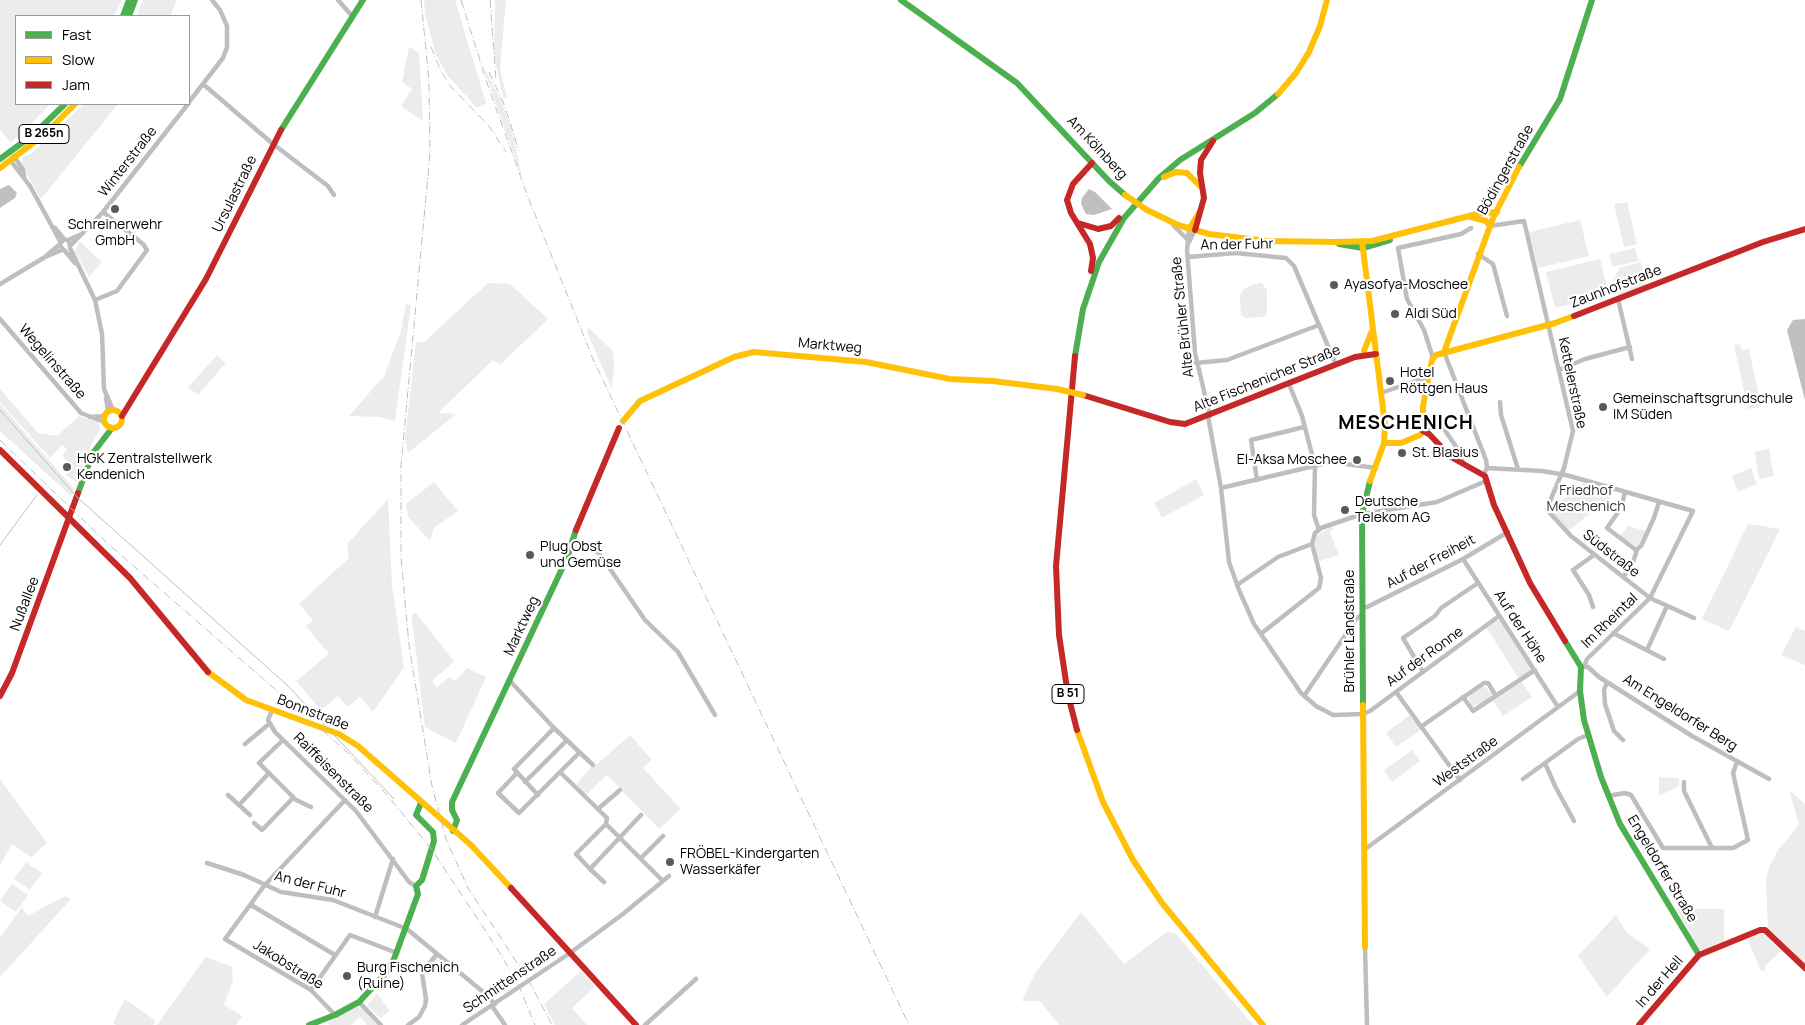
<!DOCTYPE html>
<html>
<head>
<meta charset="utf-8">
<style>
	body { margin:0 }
	#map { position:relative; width:1805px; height:1025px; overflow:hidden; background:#fff; font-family:Manrope,sans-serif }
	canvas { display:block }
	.legend { position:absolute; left:15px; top:15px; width:175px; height:90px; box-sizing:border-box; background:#fff; border:1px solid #999; margin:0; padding:6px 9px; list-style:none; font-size:15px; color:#000 }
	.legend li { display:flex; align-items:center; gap:10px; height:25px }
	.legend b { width:25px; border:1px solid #999 }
</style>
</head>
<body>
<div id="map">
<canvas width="1805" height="1025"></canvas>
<ul class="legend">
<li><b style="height:6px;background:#4caf50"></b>Fast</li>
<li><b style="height:6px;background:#ffc107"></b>Slow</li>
<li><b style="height:6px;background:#c62828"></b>Jam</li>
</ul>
</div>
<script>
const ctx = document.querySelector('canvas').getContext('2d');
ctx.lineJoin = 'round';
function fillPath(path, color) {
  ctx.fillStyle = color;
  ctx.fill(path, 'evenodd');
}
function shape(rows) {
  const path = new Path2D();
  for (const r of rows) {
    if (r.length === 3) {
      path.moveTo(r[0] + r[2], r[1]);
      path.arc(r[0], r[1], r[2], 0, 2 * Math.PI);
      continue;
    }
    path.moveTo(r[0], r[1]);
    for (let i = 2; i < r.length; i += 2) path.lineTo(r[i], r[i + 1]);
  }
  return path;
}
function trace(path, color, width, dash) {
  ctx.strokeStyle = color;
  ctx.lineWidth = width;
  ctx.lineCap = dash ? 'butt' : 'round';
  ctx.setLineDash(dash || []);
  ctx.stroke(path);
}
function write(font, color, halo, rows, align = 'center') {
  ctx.font = font + ' Manrope,sans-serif';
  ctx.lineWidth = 4.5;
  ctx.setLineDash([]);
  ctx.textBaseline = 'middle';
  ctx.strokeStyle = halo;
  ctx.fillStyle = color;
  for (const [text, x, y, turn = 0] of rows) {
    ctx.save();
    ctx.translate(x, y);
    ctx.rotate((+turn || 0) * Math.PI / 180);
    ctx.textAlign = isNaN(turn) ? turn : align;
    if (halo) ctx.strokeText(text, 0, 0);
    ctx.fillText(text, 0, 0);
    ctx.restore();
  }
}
fillPath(shape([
	[0,0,122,0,114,16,16,16,16,104,51,104,11,143,0,130],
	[143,0,177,0,170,16,136,16],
	[424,0,455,0,486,103,477,108,448,76,436,55,425,14],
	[495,0,506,0,500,69,507,97,503,98,494,56],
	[409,47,419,53,423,121,401,106,412,89,402,82],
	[482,64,502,102,514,138,522,178],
	[84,104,118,104,41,199,23,167,22,157,31,154],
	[1627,202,1637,244,1624,247,1614,204],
	[1580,220,1589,256,1538,268,1529,232],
	[79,241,102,262,89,277,75,252],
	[1635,248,1638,261,1612,267,1609,254],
	[1600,259,1609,295,1555,308,1546,272],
	[1641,262,1647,286,1619,297,1614,278,1619,268],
	[488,283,510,284,548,319,500,365,493,360,438,413,456,414,408,453,405,439,416,342,424,342],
	[1253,284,1262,283,1267,290,1267,313,1264,317,1245,318,1241,315,1240,295,1243,290],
	[406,303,411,305,395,421,379,417,349,416,384,376,401,331],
	[588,327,613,351,614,368,612,389,587,332],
	[1740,344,1742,350,1749,349,1761,407,1748,409,1734,345],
	[217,355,226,363,198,395,188,387],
	[0,389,38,433,57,436,79,416,98,422,100,430,87,452,77,483,66,475,72,467,62,456,67,449,62,445,50,458,0,402],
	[0,404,74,489,72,497,0,431],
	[1769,449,1774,476,1759,479,1755,452],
	[1751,468,1757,484,1738,492,1732,476],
	[1196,479,1204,495,1162,518,1154,503],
	[434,482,458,511,434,528,430,541,408,517,406,504],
	[1583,483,1613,491,1611,497,1568,531,1550,510],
	[388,499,392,586,404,668,373,712,360,697,348,707,338,696,321,710,296,681,329,654,306,626,313,620,299,604,349,558,347,544],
	[1748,524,1780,529,1729,631,1702,619],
	[1628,526,1646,531,1637,546,1620,536],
	[1331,527,1334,528,1330,533,1339,555,1319,561,1314,542,1316,536],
	[415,612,454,661,432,681,437,687,449,677,455,681,467,668,486,677,456,743,425,727,412,620,412,615],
	[1497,620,1502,621,1532,669,1519,679,1486,627],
	[1796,627,1805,631,1805,665,1781,655],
	[1522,682,1532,697,1503,716,1493,701],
	[1484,686,1492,694,1491,697,1472,707,1468,696],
	[1411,714,1422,729,1396,747,1386,733],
	[630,735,652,760,643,768,681,809,659,829,607,775,586,795,576,785,592,766,594,767],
	[1412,750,1420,761,1392,782,1384,770],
	[1659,777,1679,778,1679,786,1659,796],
	[0,779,47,843,31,857,12,844,0,865],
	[1789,790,1805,804,1805,964,1768,928,1766,878,1770,865,1778,850,1799,825],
	[26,862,42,873,30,890,14,879],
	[12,884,28,895,16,912,0,901],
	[65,896,71,899,0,977,0,937,22,907,28,916],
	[1676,909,1724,909,1724,941,1703,950,1699,949],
	[1081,912,1124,964,1167,932,1175,933,1253,1025,1059,1025,1040,1001,1022,1001,1036,972],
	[1616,915,1627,933,1650,949,1607,997,1578,956],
	[1763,933,1781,951,1765,966,1765,970,1761,971,1747,938],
	[206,957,232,967,233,981,224,1005,242,1016,236,1025,157,1025],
	[581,971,595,987,572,1008,587,1025,555,1025,544,1004],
	[377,993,390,1011,380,1018,367,1005],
	[125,999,156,1021,153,1025,116,1025,113,1023],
	[357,1007,362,1008,378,1025,367,1025,360,1017,351,1025,330,1025,327,1023]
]), '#ececec');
fillPath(shape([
	[9,185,17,193,15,198,0,208,0,189],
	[1089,189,1095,192,1112,209,1094,215,1086,214,1081,204,1082,198],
	[1805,319,1805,400,1787,330,1793,320]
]), '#bfbfbf');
trace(shape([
	[0,545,37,495]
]), '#bfbfbf', 1);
trace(shape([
	[338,0,353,17],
	[203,84,273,144,328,186,334,195],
	[189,102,223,58,227,47,227,26,220,10,212,0],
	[14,156,23,170,24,176],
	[10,160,30,186,60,241],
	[1174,226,1187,239],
	[1490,226,1524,221,1573,431,1564,468,1547,508,1548,511,1571,536,1650,598,1694,618],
	[55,228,64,239,69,241,70,247],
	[1189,229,1187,250,1195,353,1210,416],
	[68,240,82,234],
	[1188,244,1195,230],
	[71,245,103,212,188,104],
	[70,248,95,300,102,334,104,389,113,410],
	[64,250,59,245,64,239],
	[65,251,75,263],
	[1478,254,1493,264,1507,316],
	[47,255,59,245],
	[1188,257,1236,253,1286,258,1294,266,1336,365],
	[0,284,45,257,62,250],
	[1618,299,1632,359],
	[95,300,117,291,147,250,143,244,103,212],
	[0,319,81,413,104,422],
	[1444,352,1486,460,1487,468,1484,474],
	[1433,358,1424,330,1407,299,1398,248,1461,234,1471,228],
	[1196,363,1227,360,1319,325],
	[1559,370,1585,359,1630,347],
	[1289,384,1302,416,1315,466,1314,515,1319,530],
	[1381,393,1424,378,1429,373],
	[106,398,108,411],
	[1500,402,1501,415,1518,469],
	[1208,416,1221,488,1229,562,1239,590,1254,624,1301,693,1316,706,1333,715,1363,714,1370,711,1499,616],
	[90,417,105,416],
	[1423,431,1440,423,1461,454,1463,464],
	[1487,468,1542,471,1566,475,1693,511,1650,598,1587,659,1584,667],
	[1257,480,1251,440,1304,427],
	[1221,488,1331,462,1376,468],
	[1625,492,1621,508,1607,528,1636,550,1641,546,1654,518,1659,502],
	[573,541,599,553,645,620,678,652,715,715],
	[1463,559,1558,707],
	[1623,577,1632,565,1637,550],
	[1237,585,1278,557,1312,544],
	[1593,607,1589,595,1573,570,1594,555],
	[1362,608,1367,607,1463,559,1508,532],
	[1262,633,1319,588,1321,578,1312,544,1315,533,1321,528,1362,514,1437,502,1486,481],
	[1613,633,1664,659],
	[1647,650,1667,606],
	[1582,667,1588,667,1599,677,1692,736,1769,779],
	[1423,672,1403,638,1435,616,1441,608,1478,583],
	[511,682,554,728,593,765],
	[1607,682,1604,690,1605,704,1614,731,1623,740],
	[1396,692,1460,780],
	[1304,696,1357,618,1362,615],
	[1463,697,1473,711,1535,670],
	[272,710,268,720,275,732,356,811,409,882,416,886],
	[1422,726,1484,683,1488,683,1496,696],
	[283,740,259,763,296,800,311,807],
	[245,744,269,724],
	[1545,763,1555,786,1574,821],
	[560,772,607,818,606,824],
	[516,774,498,793,519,813,579,753],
	[1523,779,1578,739,1588,735],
	[525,782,567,740],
	[1684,782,1684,791,1712,848],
	[228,795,250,815],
	[538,795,514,769,554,728],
	[1608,796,1625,793,1631,795,1663,848,1733,848,1748,840,1733,773,1737,762],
	[239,805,269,773],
	[598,809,620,790],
	[254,823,262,830,293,798],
	[606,824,576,854,590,869,641,815],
	[606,824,663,881],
	[1364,850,1580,691],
	[641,858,663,836],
	[207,863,244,875,281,892,333,900,407,929,482,991,495,1004],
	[590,869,604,882],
	[251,905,335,955],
	[375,917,393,859],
	[1365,947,1367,1025],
	[311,990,350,935,397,953],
	[359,1002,381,1025],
	[492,1006,505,1025],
	[335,1015,311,990,225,939,264,886,345,800],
	[408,1025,419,1017,425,1006,426,999,422,973,437,954],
	[462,1025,570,953,623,914,669,876],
	[645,1025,696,979]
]), '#bebebe', 4.5);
trace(shape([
	[901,0,1017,83,1109,181,1125,195],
	[123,16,129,0],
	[129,16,135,0],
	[281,130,363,0],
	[0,159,34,134,65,104],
	[1519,167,1560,99,1592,0],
	[1339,244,1363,248,1390,240],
	[1075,356,1083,309,1099,262,1124,218,1159,178,1180,160,1255,113,1278,94],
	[78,493,93,453,112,428],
	[1565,641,1581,667,1580,691,1584,720,1601,777,1620,824,1699,955],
	[1363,705,1362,514,1370,481],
	[453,831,457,820,452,810,452,802,567,558,576,530],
	[309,1025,335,1015,359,1002,384,975,394,959,418,894,416,886,422,880,434,841,433,832,416,815,421,803]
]), '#4caf50', 6);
trace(shape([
	[1278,94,1296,73,1309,52,1320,26,1327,0],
	[0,168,46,133,75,104],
	[1164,177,1176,172,1187,173,1202,188],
	[1147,210,1178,225,1209,234,1267,241,1336,242,1372,241,1481,213,1497,212],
	[1471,217,1486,221,1490,226],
	[1189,229,1200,211],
	[1362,241,1385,425,1384,443,1370,481],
	[1364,351,1371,333],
	[1444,352,1493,218,1519,167],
	[113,419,9],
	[623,421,640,401,734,357,754,352,866,362,950,379,993,381,1057,389],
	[1384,443,1401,443,1420,435,1423,431,1423,406,1432,360,1436,355,1555,323,1574,316],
	[208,672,246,700,339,734,358,746,471,845,511,888],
	[1363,705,1365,947],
	[1077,730,1103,802,1133,860,1162,903,1263,1025]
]), '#ffc107', 6);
trace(shape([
	[1078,223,1098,229,1111,226,1119,218],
	[1195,230,1204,198,1200,173,1201,160,1213,141],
	[1091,271,1093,258,1090,244,1071,213,1067,200,1073,184,1092,163],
	[1574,316,1763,242,1805,229],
	[1075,356,1056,566,1059,635,1068,695,1077,730],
	[1083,395,1170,422,1185,424,1355,357,1376,354],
	[122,416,206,279,281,130],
	[1423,431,1429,434,1451,457,1485,476,1494,505,1530,583,1565,641],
	[0,450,130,578,208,672],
	[576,530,619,428],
	[0,696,12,673,78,493],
	[511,888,636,1025],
	[1639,1025,1699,955,1760,930,1765,930,1805,968]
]), '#c62828', 6);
trace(shape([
	[0,410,77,497,288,686,394,799]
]), '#bebebe', 1);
trace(shape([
	[421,0,429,81,430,153,401,466,401,557,409,645,432,786,446,839,468,888,529,981,552,1025],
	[461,0,487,83,528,197,593,359,909,1025],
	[490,0,496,80],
	[431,47,440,69,451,87,489,126,506,152],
	[489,72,504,104,519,151],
	[0,440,106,542,346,751,389,797,432,850,498,950,518,984,535,1025]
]), '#bebebe', 1, [8, 2.5, 1, 2.5]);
trace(shape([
	[1125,195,1147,210],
	[1057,389,1083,395]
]), '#ffc107', 6);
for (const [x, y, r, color] of [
	[115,209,5,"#595959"],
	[1334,285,5,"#595959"],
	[1395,314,5,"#595959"],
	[1390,381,5,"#595959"],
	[1603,407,5,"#595959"],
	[1402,453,5,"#595959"],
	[1357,460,5,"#595959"],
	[67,467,5,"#595959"],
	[1345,510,5,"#595959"],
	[530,555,5,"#595959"],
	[670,862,5,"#595959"],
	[347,976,5,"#595959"]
]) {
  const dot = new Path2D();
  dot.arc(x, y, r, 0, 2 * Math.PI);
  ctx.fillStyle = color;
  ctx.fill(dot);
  trace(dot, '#fff', 2);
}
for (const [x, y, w] of [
	[44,134,50],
	[1068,694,32]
]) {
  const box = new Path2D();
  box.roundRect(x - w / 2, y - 9.5, w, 19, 4);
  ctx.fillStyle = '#fff';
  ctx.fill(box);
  trace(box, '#000', 1);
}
write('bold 12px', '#000', null, [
	["B 265n",44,134],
	["B 51",1068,694]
]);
write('14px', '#000', '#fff', [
	["Am Kölnberg",1097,148,47],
	["Winterstraße",128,162,-52],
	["Bödingerstraße",1506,170,-61],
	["Ursulastraße",235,194,-64],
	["An der Fuhr",1237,245,-1],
	["Zaunhofstraße",1616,287,-21],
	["Alte Brühler Straße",1183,317,-96],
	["Marktweg",830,346,5],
	["Wegelinstraße",52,362,49],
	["Alte Fischenicher Straße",1267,379,-22],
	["Kettelerstraße",1572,383,78],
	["Südstraße",1611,554,38],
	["Auf der Freiheit",1431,562,-28],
	["Nußallee",25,604,-69],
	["Im Rheintal",1610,621,-44],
	["Marktweg",522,626,-65],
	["Auf der Höhe",1520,627,57],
	["Brühler Landstraße",1350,631,-90],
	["Auf der Ronne",1425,657,-36],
	["Bonnstraße",313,713,21],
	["Am Engeldorfer Berg",1680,713,32],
	["Weststraße",1466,762,-36],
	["Raiffeisenstraße",333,773,45],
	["Engeldorfer Straße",1662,869,59],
	["An der Fuhr",310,885,14],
	["Jakobstraße",288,965,32],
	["Schmittenstraße",510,980,-34],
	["In der Hell",1660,982,-49]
]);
write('14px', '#000', '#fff', [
	["Schreinerwehr",115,225,"center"],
	["GmbH",115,241,"center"],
	["Ayasofya-Moschee",1344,285],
	["Aldi Süd",1405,314],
	["Hotel",1400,373],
	["Röttgen Haus",1400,389],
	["Gemeinschaftsgrundschule",1613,399],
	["IM Süden",1613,415],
	["St. Blasius",1412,453],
	["HGK Zentralstellwerk",77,459],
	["Kendenich",77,475],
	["El-Aksa Moschee",1347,460,"right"],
	["Deutsche",1355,502],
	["Telekom AG",1355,518],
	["Plug Obst",540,547],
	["und Gemüse",540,563],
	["FRÖBEL-Kindergarten",680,854],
	["Wasserkäfer",680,870],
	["Burg Fischenich",357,968],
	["(Ruine)",357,984]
], 'left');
write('14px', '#333', '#fff', [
	["Friedhof",1586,491],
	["Meschenich",1586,507]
]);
ctx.letterSpacing = '1px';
write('bold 19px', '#000', '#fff', [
	["MESCHENICH",1406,424]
]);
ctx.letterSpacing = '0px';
</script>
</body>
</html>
